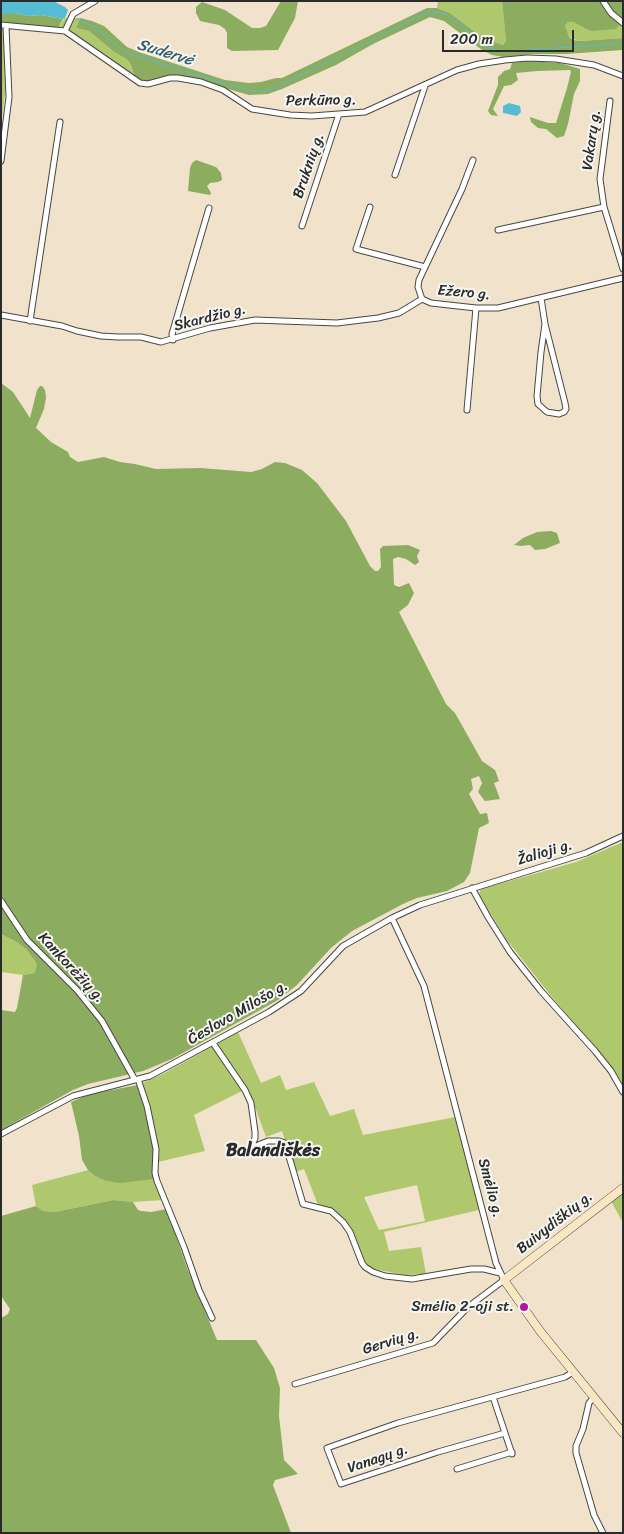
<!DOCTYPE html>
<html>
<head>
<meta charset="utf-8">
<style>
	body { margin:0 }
	#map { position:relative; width:624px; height:1534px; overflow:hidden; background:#f1e3cb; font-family:Sriracha,sans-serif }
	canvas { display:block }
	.frame { position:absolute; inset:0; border:2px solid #2b2b2b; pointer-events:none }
	.scale { position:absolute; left:442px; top:30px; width:132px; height:22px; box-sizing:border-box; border:2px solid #2b2b2b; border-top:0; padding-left:6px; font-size:15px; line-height:18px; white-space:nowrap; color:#2b2b2b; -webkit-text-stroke:4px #f6f6f2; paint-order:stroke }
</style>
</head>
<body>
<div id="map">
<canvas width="624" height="1534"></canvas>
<div class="frame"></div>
<div class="scale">200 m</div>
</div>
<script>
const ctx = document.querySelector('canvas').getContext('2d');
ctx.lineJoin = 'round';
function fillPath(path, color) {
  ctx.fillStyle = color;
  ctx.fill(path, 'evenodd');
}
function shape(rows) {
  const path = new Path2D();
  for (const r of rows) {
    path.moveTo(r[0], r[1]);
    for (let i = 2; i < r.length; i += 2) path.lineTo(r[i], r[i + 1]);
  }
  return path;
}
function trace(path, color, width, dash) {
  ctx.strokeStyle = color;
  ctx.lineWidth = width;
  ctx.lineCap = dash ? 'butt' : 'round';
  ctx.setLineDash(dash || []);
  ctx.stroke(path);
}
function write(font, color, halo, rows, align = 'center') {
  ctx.font = font + ' Sriracha,sans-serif';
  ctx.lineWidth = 4;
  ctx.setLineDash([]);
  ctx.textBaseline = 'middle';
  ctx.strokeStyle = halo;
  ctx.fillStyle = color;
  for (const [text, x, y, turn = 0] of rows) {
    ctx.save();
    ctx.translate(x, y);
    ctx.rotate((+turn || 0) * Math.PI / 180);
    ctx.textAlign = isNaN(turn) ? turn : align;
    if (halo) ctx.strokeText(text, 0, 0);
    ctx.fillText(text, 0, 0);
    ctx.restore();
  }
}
fillPath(shape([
	[438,1,502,1,506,41,503,45,483,38,450,13,437,8],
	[65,18,80,18,76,28,89,31,114,52,126,59,130,63,135,77,58,28],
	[623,21,623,38,579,41,569,37,566,31,565,26,568,22,573,22,590,31],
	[1,22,4,22,5,93,1,126],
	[623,842,623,1084,609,1063,551,996,506,939,479,895,480,890,485,888,576,862],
	[1,934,15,941,26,949,37,964,36,973,23,975,1,972],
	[238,1032,261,1083,280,1075,286,1090,314,1082,330,1116,354,1109,363,1135,455,1117,479,1210,384,1232,389,1251,421,1247,426,1274,406,1275,373,1269,368,1266,364,1261,355,1237,328,1208,318,1205,304,1169,295,1172,282,1131,266,1137,248,1088,194,1115,205,1151,154,1163,138,1085,163,1074],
	[417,1185,425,1221,379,1230,364,1197],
	[88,1170,95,1176,111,1182,155,1179,164,1200,133,1202,113,1200,55,1212,43,1211,36,1206,32,1185],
	[623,1192,623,1223,611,1201]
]), '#b0c86d');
fillPath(shape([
	[281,1,298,1,295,18,278,50,232,51,227,48,227,33,225,29,219,25,200,21,196,13,196,7,202,2,225,10,252,28,260,28,266,26],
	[502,1,623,1,623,21,616,29,590,31,573,22,568,22,565,26,569,37,573,40,580,41,623,38,623,50,566,54,533,54,504,57,492,55,482,50,444,21,430,17,373,44,336,65,282,89,268,94,249,95,182,76,161,77,147,82,140,80,135,77,130,63,126,59,114,52,89,31,76,28,80,18,92,21,104,26,127,47,142,53,225,80,249,83,261,82,276,78,282,78,427,8,437,8,450,13,483,38,503,45,506,41],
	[1,13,14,13,28,16,41,15,63,19,58,28,1,22],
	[527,61,560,63,580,69,580,81,574,94,568,124,564,136,557,138,546,129,538,128,531,122,530,117,548,123,556,123,567,88,571,72,570,70,537,71,516,73,518,80,511,85,504,86,493,109,498,116,491,115,488,111,498,85,498,77,504,71,510,69,512,63],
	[196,160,216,167,221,173,222,180,218,182,210,183,207,186,211,193,210,195,188,191,190,168,192,163],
	[1,383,13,392,30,418,37,390,40,386,42,386,45,390,46,398,44,409,36,428,51,442,68,452,70,457,78,462,104,457,120,462,135,464,156,469,201,468,251,472,262,469,275,462,285,463,302,470,317,483,346,521,370,566,375,571,378,571,381,567,380,549,383,546,408,545,420,550,417,556,419,562,415,565,406,559,398,557,393,559,394,585,399,587,409,583,414,593,408,605,399,612,446,704,455,713,482,761,495,770,499,781,494,783,500,799,485,801,478,792,482,783,479,776,471,779,473,789,469,794,480,814,487,813,489,823,479,828,470,873,464,882,447,891,417,898,403,904,352,931,331,948,297,985,278,1000,172,1059,143,1071,88,1084,73,1090,1,1130,1,1010,15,1012,17,1008,23,975,35,973,37,964,26,949,15,941,1,934],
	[551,531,557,533,560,543,545,549,535,550,530,545,521,546,514,545,523,538,537,532],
	[138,1085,149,1117,155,1148,155,1179,120,1183,106,1181,95,1176,88,1170,82,1160,79,1136,71,1102,90,1094],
	[113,1200,133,1202,138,1210,141,1211,151,1212,167,1209,187,1268,217,1340,256,1340,274,1368,280,1388,279,1416,284,1460,298,1474,275,1480,273,1485,291,1533,1,1533,1,1318,8,1314,10,1309,1,1296,1,1216,36,1206,43,1211,55,1212]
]), '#8cac60');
fillPath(shape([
	[1,1,53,1,65,7,68,10,65,18,63,19,41,15,28,16,14,13,3,14,1,13],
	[509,103,520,106,521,112,517,116,503,113,503,106]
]), '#55bcd3');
trace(shape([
	[77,19,95,27,126,53,226,84],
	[349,52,421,15,431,12,440,12,447,15,485,45,495,50,504,52,623,43],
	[230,85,255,91,267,91,345,54]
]), '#55bcd3', 1);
const street = shape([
	[603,1,611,13,623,23],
	[1,25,65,31,140,83,148,84,170,78,178,78,201,82,223,90,252,109,290,115,312,116,365,112,457,70,479,64,505,60,527,58,556,59,594,65,623,76],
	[65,31,73,14,95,1],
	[610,101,600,179,604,207,623,269],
	[473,160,462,189,419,280,418,287,422,299,431,303,476,308,498,308,623,278],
	[1,161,9,97,6,26],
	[395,175,425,86],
	[370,207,356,249,425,267],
	[302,226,339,114],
	[498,230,604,207],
	[541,298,545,324,541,352,537,396,538,404,547,412,559,414,564,412,566,409,565,403,545,324],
	[1,315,62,326,77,331,101,336,118,337,141,337,161,342,210,328,255,320,337,323,378,318,399,313,422,299],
	[30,321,60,122],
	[173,340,172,334,209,208],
	[467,410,476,308],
	[472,888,488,917,510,952,541,991,595,1051,611,1071,623,1092],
	[1,901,27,940,77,990,102,1021,135,1080],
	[213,1043,245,1090,251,1103,255,1132,255,1138,251,1148,268,1141,279,1141,285,1143,303,1204,331,1211,343,1222,350,1232,362,1263,365,1267,373,1272,385,1276,412,1279,471,1269,484,1269,500,1273],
	[138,1079,147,1106,156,1149,155,1173,157,1181,184,1247,199,1290,212,1318],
	[1,1134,73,1096,150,1076,269,1012,301,991,343,946,392,918,420,905,586,853,623,836],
	[295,1384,433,1343,468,1307,504,1280,496,1263,424,986,392,918],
	[493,1397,505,1433,438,1452,341,1484,327,1448,398,1423,565,1377,573,1372],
	[594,1397,589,1403,583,1429,576,1446,576,1453,594,1515,603,1533],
	[505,1433,512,1454],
	[457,1469,512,1452]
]);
const secondary = shape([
	[623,1188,504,1280,540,1331,623,1433]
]);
trace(street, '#494743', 7);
trace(secondary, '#494743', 9);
trace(street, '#fff', 5);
trace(secondary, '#f9e7c3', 8);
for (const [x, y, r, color] of [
	[524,1307,5,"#b5179e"]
]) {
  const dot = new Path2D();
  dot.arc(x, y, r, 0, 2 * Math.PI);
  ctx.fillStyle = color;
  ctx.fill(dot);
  trace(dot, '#f6f6f2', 2);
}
write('15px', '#2b2b2b', '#f6f6f2', [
	["Perkūno g.",321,101,-1],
	["Vakarų g.",592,140,-82],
	["Bruknių g.",309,166,-71],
	["Ežero g.",464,293,5],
	["Skardžio g.",210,318,-14],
	["Žalioji g.",545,853,-17],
	["Kankorėžių g.",71,968,47],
	["Česlovo Milošo g.",238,1013,-30],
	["Smėlio g.",490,1188,75],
	["Buivydiškių g.",555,1223,-38],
	["Gervių g.",391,1342,-17],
	["Vanagų g.",378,1459,-19]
]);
write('15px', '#2b2b2b', '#f6f6f2', [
	["Smėlio 2-oji st.",514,1307]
], 'right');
write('italic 16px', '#3a5e66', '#f6f6f2', [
	["Sudervė",165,53,17]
]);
write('bold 18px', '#2b2b2b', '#f6f6f2', [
	["Balandiškės",273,1151]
]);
</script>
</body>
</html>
